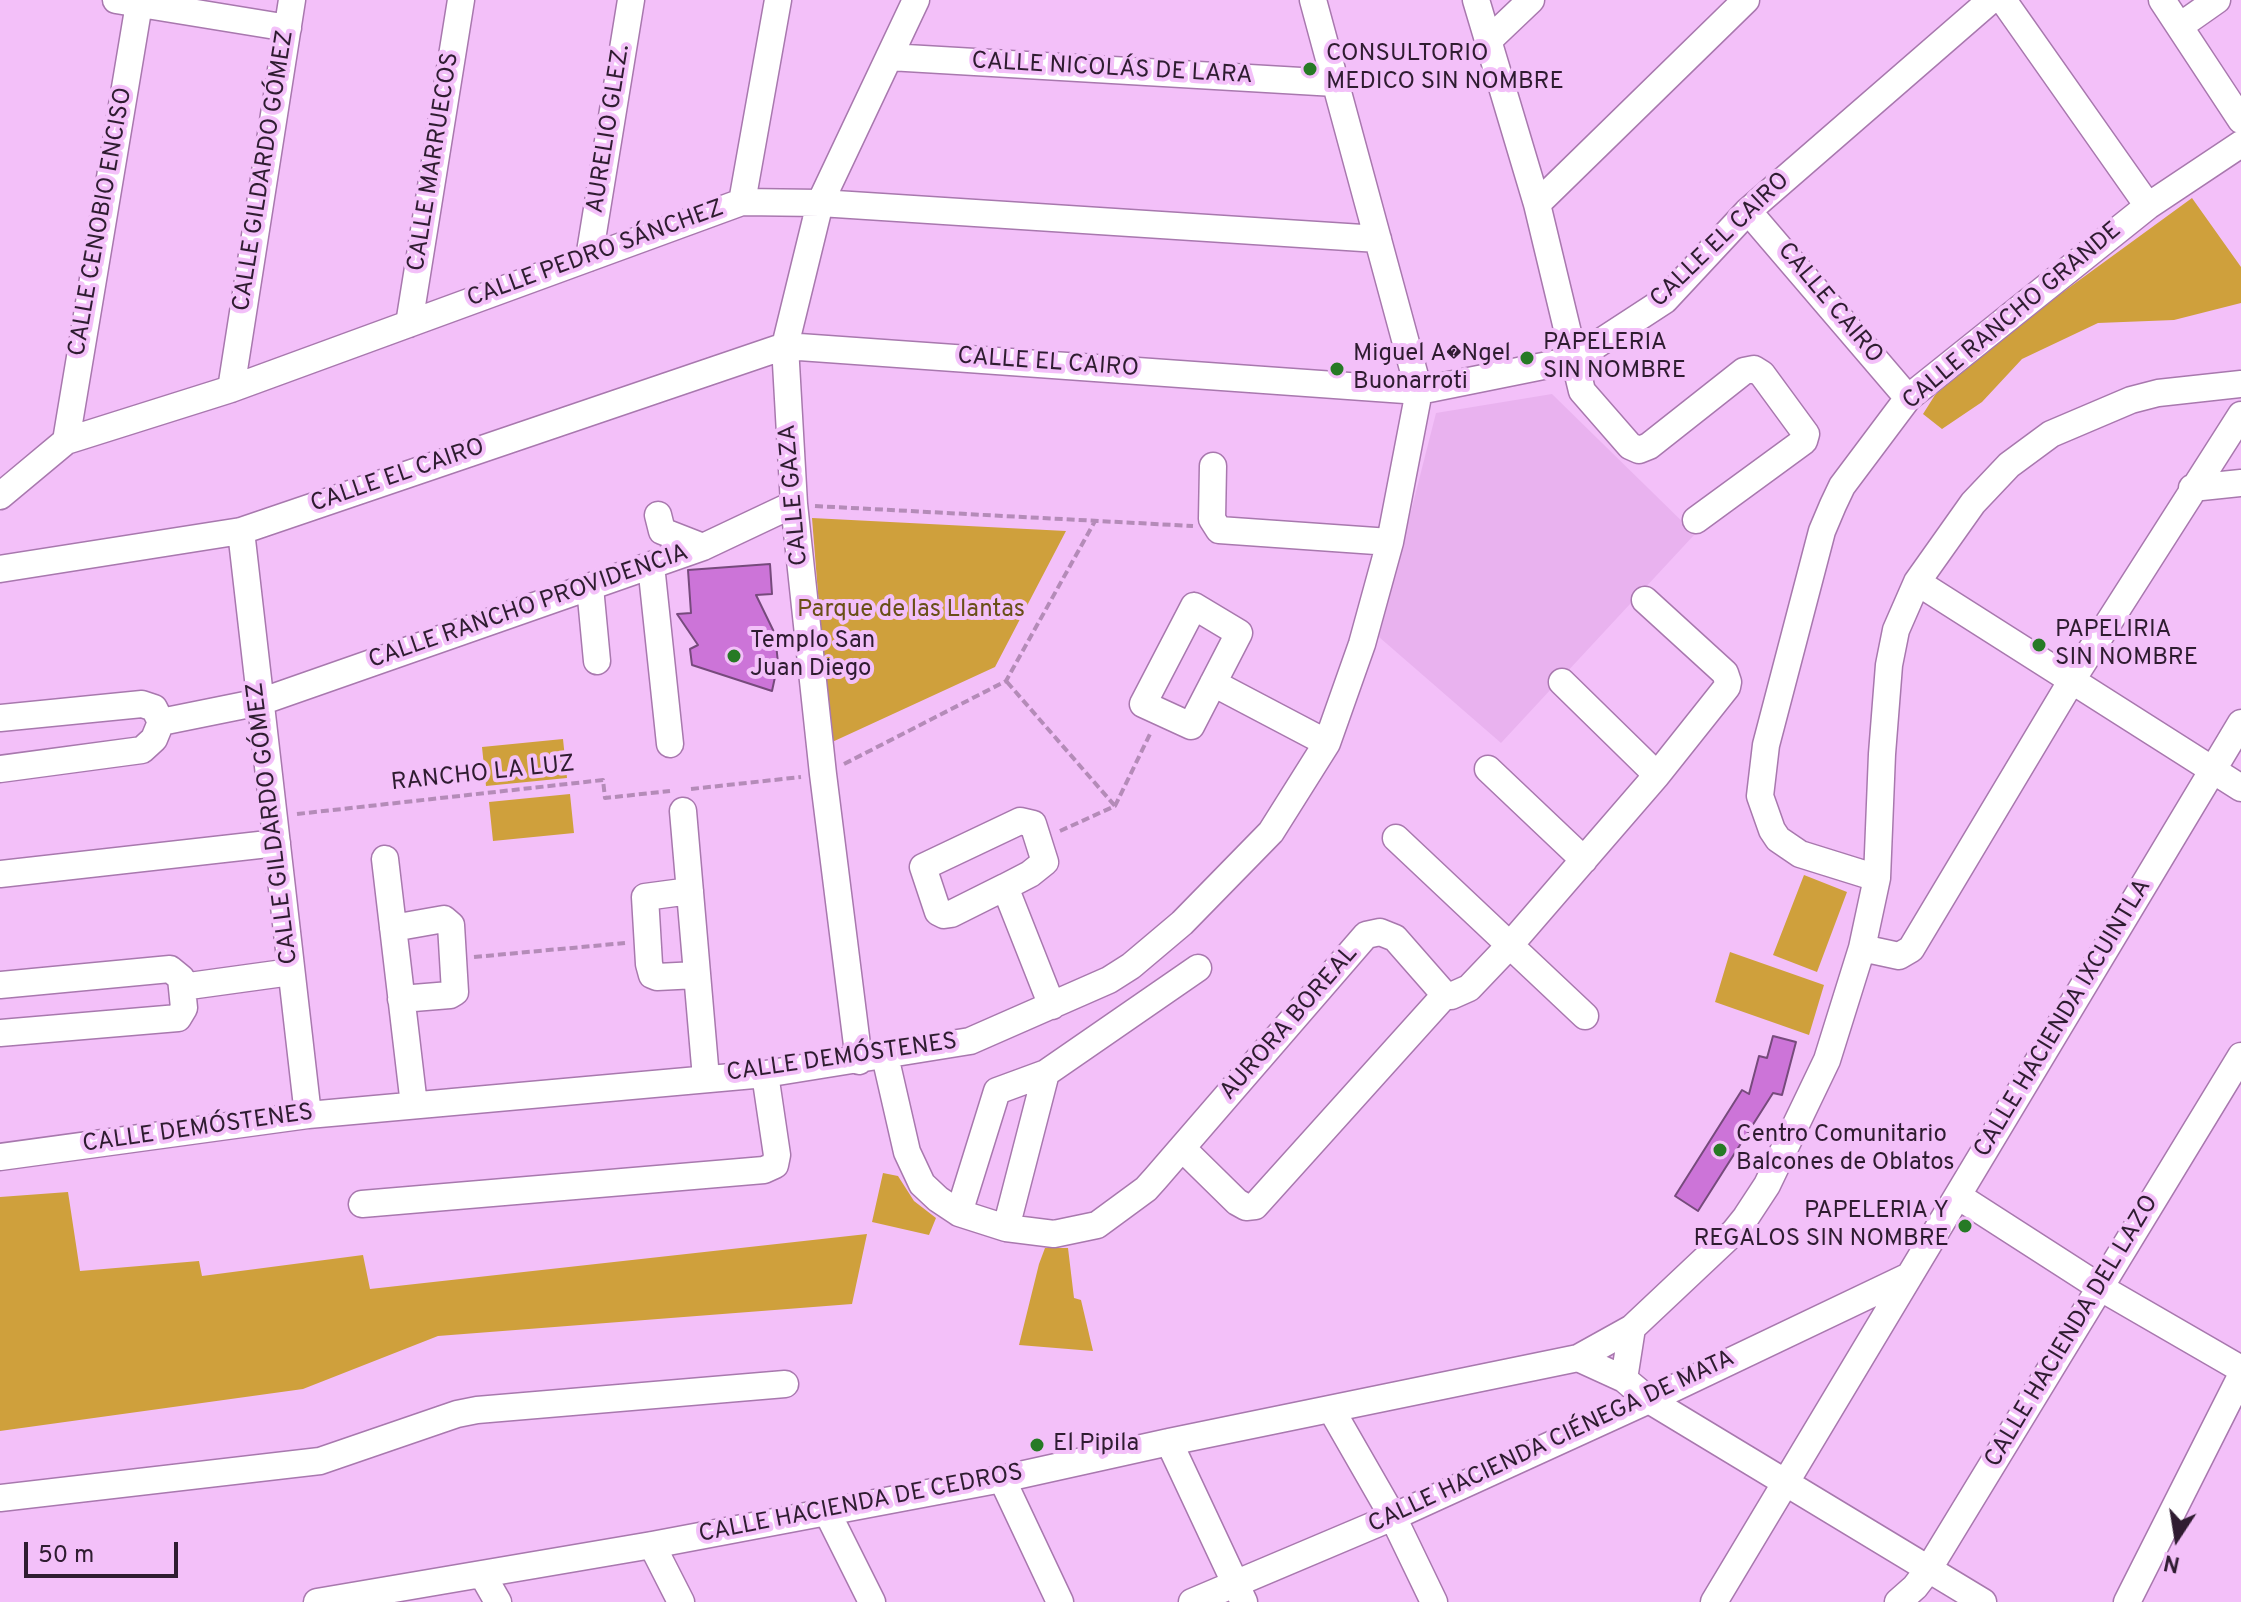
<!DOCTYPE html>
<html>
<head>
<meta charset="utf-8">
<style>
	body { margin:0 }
	#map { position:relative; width:2241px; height:1602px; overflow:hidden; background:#f3c0f9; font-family:Overpass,sans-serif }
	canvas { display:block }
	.north { position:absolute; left:2137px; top:1498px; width:80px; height:80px; -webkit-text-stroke:6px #f3c0f9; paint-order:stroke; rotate:192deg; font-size:22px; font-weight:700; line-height:32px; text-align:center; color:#2f1c31 }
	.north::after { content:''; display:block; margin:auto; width:28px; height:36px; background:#2f1c31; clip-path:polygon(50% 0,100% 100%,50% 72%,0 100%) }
	.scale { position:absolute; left:24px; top:1542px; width:154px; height:36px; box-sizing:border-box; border:4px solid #2f1c31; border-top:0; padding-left:10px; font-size:24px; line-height:28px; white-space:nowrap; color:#2f1c31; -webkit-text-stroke:6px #f3c0f9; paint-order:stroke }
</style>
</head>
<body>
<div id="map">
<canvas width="2241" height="1602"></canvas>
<div class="north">N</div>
<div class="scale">50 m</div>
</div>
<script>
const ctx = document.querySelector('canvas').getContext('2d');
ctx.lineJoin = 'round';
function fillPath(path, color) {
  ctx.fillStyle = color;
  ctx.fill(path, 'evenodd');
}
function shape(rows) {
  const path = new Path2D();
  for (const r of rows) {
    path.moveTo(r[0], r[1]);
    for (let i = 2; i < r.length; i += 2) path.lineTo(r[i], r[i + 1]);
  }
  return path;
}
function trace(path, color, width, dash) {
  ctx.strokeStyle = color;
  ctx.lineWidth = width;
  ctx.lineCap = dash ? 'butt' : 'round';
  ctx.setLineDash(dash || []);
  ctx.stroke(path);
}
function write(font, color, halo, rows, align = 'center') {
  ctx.font = font + ' Overpass,sans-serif';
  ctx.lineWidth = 8;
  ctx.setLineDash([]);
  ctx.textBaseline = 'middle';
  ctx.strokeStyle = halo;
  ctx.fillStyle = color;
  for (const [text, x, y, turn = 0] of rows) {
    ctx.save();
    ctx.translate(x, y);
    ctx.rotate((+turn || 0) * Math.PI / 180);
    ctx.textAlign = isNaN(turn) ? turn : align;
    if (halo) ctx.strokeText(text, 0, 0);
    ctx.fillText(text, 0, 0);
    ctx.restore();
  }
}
fillPath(shape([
	[1552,394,1695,534,1501,743,1379,637,1436,413]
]), '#e9b2ef');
fillPath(shape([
	[2192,198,2241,267,2241,303,2174,320,2098,323,2022,359,1982,402,1942,429,1923,414,1935,395,1989,346],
	[812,518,1066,531,995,667,830,743],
	[563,739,567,778,486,786,482,747],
	[570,794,574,833,493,841,489,802],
	[1804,875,1847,892,1817,972,1773,955],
	[1730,952,1824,985,1809,1035,1715,1002],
	[883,1173,898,1176,914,1201,936,1218,929,1235,872,1222],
	[68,1192,80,1271,199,1261,202,1276,363,1255,370,1289,867,1234,852,1304,438,1336,303,1389,0,1431,0,1197],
	[1045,1248,1068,1248,1074,1298,1081,1300,1093,1351,1019,1345,1039,1264]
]), '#cfa03c');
const building = shape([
	[770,564,772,594,756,595,775,634,778,663,772,691,692,665,690,649,698,645,677,614,691,613,688,570,770,564],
	[1773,1036,1796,1042,1782,1095,1773,1093,1698,1211,1675,1196,1742,1090,1749,1094,1759,1056,1767,1058,1773,1036]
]);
fillPath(building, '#cc74d8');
trace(building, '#764a7c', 2);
const minor = shape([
	[116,0,288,28],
	[1476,0,1537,204,1582,391,1630,446,1639,450,1649,446,1744,371,1754,369,1762,374,1806,434,1804,441,1696,520],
	[2003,0,2148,206],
	[2162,0,2241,120],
	[2180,26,2217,0],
	[1490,39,1531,0],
	[889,57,1335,83],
	[742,202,778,0],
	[1537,204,1746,0],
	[1748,211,1908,398],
	[589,258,631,0],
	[409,324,461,0],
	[231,389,292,0],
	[66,441,139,4],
	[1213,466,1212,519,1219,530,1390,542],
	[2192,488,2241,483],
	[0,496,66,441,231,389,742,202,820,203,1378,239],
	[658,515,662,531,703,547],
	[241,531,308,1115],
	[651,565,670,744],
	[0,569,241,531,785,346,1419,391,1573,360,1665,300,1748,211,1991,0],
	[1917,582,2241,788],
	[590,587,597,661],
	[1194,606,1239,633,1191,726,1143,704,1194,606],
	[1562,682,1657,775],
	[1213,683,1327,743],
	[0,718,142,704,154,708,161,722,154,739,142,750,0,769],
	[161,722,260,702,703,547,794,504],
	[1488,769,1584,860],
	[683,811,706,1078],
	[1396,838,1585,1016],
	[385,859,414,1105],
	[0,874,277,843],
	[1877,878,1800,854,1778,839,1772,830,1760,796,1766,745,1822,531,1833,505,1842,486,1908,398,2148,206,2241,144],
	[1005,887,951,914,944,915,938,912,923,867,1020,821,1033,824,1045,862,1030,874,1005,887,1052,1006],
	[690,891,645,897,649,964,652,975,657,977,697,975],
	[393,928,444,919,451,925,455,992,450,995,401,999],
	[1862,948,1899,956,1911,949,2072,680,2241,415],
	[0,985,170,969,181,978,184,1008,178,1018,0,1033],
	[182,987,291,972],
	[885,1056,907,1152,922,1184,938,1199,959,1213,1006,1228,1054,1234,1097,1225,1146,1189,1155,1179,1366,935,1380,932,1395,938,1445,995,1451,996,1469,988,1510,945,1657,775,1727,687,1728,682,1725,673,1645,600],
	[859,1061,823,774,794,504,785,346,820,203,916,0],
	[1182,1148,1237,1202,1246,1207,1255,1206,1445,995],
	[0,1157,308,1115,765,1074,970,1041,1109,980,1131,966,1182,923,1271,832,1327,743,1362,644,1390,542,1419,391,1313,0],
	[1958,1196,2101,1288,2241,1369],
	[362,1204,764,1170,775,1165,777,1155,765,1074],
	[959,1213,997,1091,1046,1073,1198,968],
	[1006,1228,1046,1073],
	[1578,1358,1624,1379,1649,1400,1983,1602],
	[1624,1379,1632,1328],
	[1331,1409,1393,1517,1434,1602],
	[1169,1442,1244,1602],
	[1002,1479,1060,1602],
	[0,1498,320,1461,457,1414,477,1410,785,1384],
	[827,1512,872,1602],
	[652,1545,681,1602],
	[482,1574,498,1602],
	[317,1602,652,1545,1002,1479,1169,1442,1578,1358,1632,1328,1734,1232,1746,1217,1767,1185,1827,1060,1862,948,1877,878,1882,754,1889,665,1896,630,1917,582,1973,503,2009,465,2051,434,2131,400,2158,393,2241,384],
	[1192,1602,1393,1517,1649,1400,1909,1276],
	[1714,1602,2241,723],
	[1898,1602,1915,1587,1928,1570,2241,1056],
	[2127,1602,2241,1376]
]);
trace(minor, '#a878ae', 29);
trace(shape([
	[815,506,1193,526],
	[1007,682,1115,806],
	[844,764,1006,681,1095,521],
	[691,789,801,777],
	[297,814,603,780,605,798,670,791],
	[1060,831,1115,806,1151,732],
	[474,957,625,943]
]), '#b48bb8', 4, [8, 4]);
trace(minor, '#fff', 26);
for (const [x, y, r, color] of [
	[1310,69,8,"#267a25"],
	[1527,358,8,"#267a25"],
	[1337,369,8,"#267a25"],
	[2039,645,8,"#267a25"],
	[734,656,8,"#267a25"],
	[1720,1150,8,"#267a25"],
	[1965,1226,8,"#267a25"],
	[1037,1445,8,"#267a25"]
]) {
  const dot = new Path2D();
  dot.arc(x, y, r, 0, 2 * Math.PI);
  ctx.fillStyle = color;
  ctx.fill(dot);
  trace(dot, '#f3c0f9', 3);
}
write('24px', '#2f1c31', '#f3c0f9', [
	["CONSULTORIO",1326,55],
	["MEDICO SIN NOMBRE",1326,83],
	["PAPELERIA",1543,344],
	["SIN NOMBRE",1543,372],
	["Miguel A�Ngel",1353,355],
	["Buonarroti",1353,383],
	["PAPELIRIA",2055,631],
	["SIN NOMBRE",2055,659],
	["Templo San",750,642],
	["Juan Diego",750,670],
	["Centro Comunitario",1736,1136],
	["Balcones de Oblatos",1736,1164],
	["PAPELERIA Y",1949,1212,"right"],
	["REGALOS SIN NOMBRE",1949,1240,"right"],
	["El Pipila",1053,1445]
], 'left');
write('24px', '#2f1c31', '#f3c0f9', [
	["CALLE NICOLÁS DE LARA",1112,70,3],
	["AURELIO GLEZ.",610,129,-81],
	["CALLE MARRUECOS",435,162,-81],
	["CALLE GILDARDO GÓMEZ",265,171,-81],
	["CALLE CENOBIO ENCISO",102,222,-80],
	["CALLE EL CAIRO",1721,241,-44],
	["CALLE PEDRO SÁNCHEZ",596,255,-20],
	["CALLE CAIRO",1829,304,50],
	["CALLE RANCHO GRANDE",2013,317,-40],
	["CALLE EL CAIRO",1048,364,4],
	["CALLE EL CAIRO",398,477,-19],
	["CALLE GAZA",795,495,-95],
	["CALLE RANCHO PROVIDENCIA",529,608,-19],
	["RANCHO LA LUZ",483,775,-6],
	["CALLE GILDARDO GÓMEZ",274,823,-97],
	["CALLE HACIENDA IXCUINTLA",2064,1019,-59],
	["AURORA BOREAL",1290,1024,-49],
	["CALLE DEMÓSTENES",842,1059,-8],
	["CALLE DEMÓSTENES",198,1130,-8],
	["CALLE HACIENDA DEL LAZO",2073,1332,-59],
	["CALLE HACIENDA CIÉNEGA DE MATA",1552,1443,-25],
	["CALLE HACIENDA DE CEDROS",861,1505,-11]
]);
write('24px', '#694f17', '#f3c0f9', [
	["Parque de las Llantas",911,611]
]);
</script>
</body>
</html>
